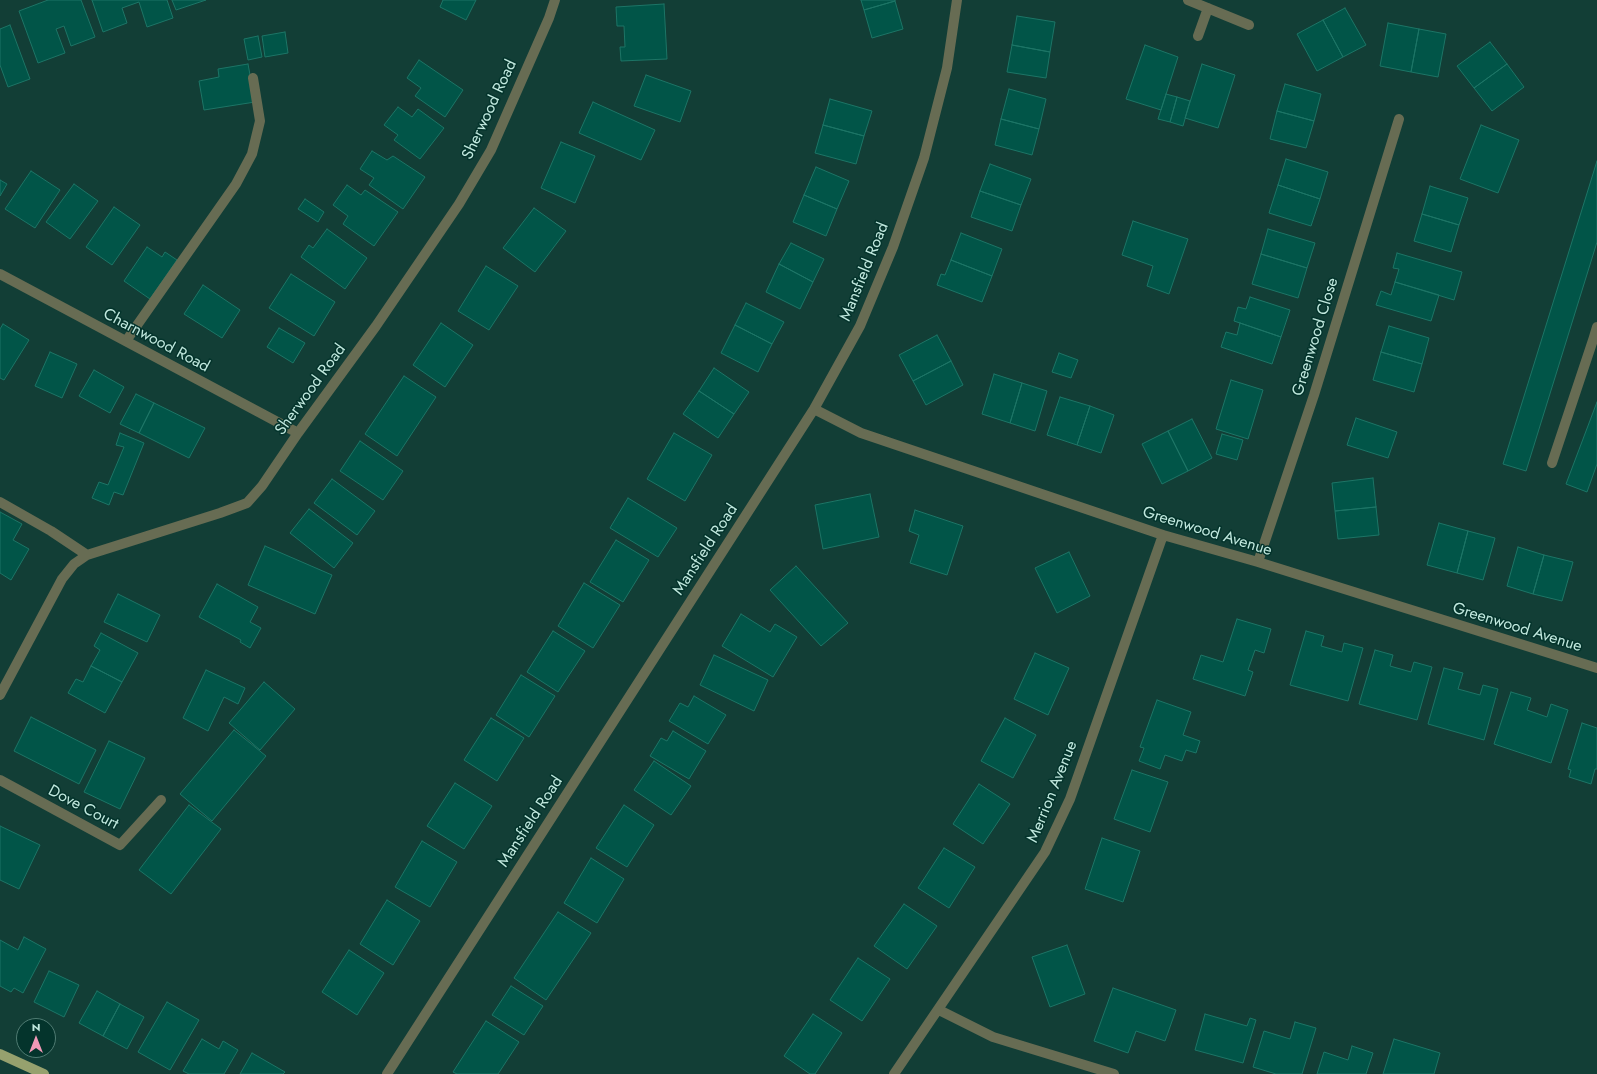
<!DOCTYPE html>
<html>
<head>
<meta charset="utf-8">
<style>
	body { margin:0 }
	#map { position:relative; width:1597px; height:1074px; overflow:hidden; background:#123e36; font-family:Jost,sans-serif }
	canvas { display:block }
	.north { position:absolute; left:16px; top:1018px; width:40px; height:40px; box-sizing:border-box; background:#04342c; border:1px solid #507c73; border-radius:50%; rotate:0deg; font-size:11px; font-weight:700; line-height:16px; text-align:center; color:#c1e8de }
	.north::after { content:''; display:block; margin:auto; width:14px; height:18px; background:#f09ab7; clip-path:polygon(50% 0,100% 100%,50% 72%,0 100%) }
</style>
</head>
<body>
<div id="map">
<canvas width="1597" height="1074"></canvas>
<div class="north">N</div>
</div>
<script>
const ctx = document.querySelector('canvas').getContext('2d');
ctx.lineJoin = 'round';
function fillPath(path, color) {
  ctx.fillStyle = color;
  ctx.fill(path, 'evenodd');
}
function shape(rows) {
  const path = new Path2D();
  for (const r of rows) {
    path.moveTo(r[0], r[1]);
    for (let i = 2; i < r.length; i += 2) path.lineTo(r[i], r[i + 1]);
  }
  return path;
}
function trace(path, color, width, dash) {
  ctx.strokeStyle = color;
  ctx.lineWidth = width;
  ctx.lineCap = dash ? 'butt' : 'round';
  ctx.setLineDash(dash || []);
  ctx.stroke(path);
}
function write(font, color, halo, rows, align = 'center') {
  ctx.font = font + ' Jost,sans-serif';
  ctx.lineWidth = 3;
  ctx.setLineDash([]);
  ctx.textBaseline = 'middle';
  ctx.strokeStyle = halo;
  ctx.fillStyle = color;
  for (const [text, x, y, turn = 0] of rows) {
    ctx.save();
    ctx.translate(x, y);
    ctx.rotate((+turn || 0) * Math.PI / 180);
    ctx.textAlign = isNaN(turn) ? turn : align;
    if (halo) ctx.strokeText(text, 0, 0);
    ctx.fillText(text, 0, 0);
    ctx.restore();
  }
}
const building = shape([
	[48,0,81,0,95,37,71,46,64,26,56,29,65,53,38,63,19,11,48,0],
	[92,0,167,0,173,18,147,27,139,2,122,8,127,23,103,32,92,0],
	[172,0,206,0,176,10,172,0],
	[443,0,476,0,466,20,440,7,443,0],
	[861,0,895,0,895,1,864,10,861,0],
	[895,1,903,29,872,38,864,10,895,1],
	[664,4,667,59,621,61,620,47,625,47,624,26,617,26,616,7,664,4],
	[1345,8,1366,45,1343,57,1323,20,1345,8],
	[1017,16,1055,22,1050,52,1012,45,1017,16],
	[1323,20,1343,57,1317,71,1297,34,1323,20],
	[1388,23,1419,29,1411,72,1380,66,1388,23],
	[10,25,30,79,8,87,0,65,0,29,10,25],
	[1419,29,1446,34,1438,77,1411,72,1419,29],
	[285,32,288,53,265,57,262,36,285,32],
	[258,36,262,57,248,60,244,39,258,36],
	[1490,42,1507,64,1474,88,1457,66,1490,42],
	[1012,45,1050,52,1046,78,1007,72,1012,45],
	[1145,45,1178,57,1161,110,1126,99,1145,45],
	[419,60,463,90,445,117,415,96,421,88,407,78,419,60],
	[248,64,255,102,204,110,199,81,219,77,218,69,248,64],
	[1202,64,1235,75,1218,128,1185,118,1202,64],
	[1507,64,1524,87,1492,111,1474,88,1507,64],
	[646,75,691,91,680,122,634,106,646,75],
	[1285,84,1321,94,1314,121,1277,111,1285,84],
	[1009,89,1046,99,1039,129,1001,119,1009,89],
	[1166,94,1177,97,1170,122,1158,119,1166,94],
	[1177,97,1190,101,1183,126,1170,122,1177,97],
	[830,99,872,111,864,136,823,125,830,99],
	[593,102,655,130,641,160,579,133,593,102],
	[398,107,412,117,418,109,444,128,420,159,394,140,398,135,384,125,398,107],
	[1277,111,1314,121,1306,148,1270,139,1277,111],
	[1001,119,1039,129,1032,155,995,145,1001,119],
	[823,125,864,136,856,164,815,153,823,125],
	[1481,125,1519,140,1498,193,1460,179,1481,125],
	[561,142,595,156,575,203,541,188,561,142],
	[372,151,387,160,393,156,425,177,403,209,369,185,374,178,360,169,372,151],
	[1286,159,1328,172,1320,199,1278,185,1286,159],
	[1597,161,1597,242,1526,471,1503,464,1597,161],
	[990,164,1031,179,1021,205,980,191,990,164],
	[816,167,849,181,837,209,804,195,816,167],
	[31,171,60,190,35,228,5,209,31,171],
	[0,180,7,184,0,196,0,180],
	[74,184,98,201,70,239,46,222,74,184],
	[347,185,361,195,365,190,398,212,374,246,343,224,348,216,333,205,347,185],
	[1278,185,1320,199,1311,226,1269,213,1278,185],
	[1430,186,1468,198,1459,225,1422,214,1430,186],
	[980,191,1021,205,1012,231,971,217,980,191],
	[804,195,837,209,826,236,793,222,804,195],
	[305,199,324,212,318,222,298,209,305,199],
	[114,207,140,225,112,265,86,247,114,207],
	[534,208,566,231,535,272,503,248,534,208],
	[1422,214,1459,225,1451,252,1414,241,1422,214],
	[1133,221,1188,239,1169,294,1147,286,1153,266,1122,255,1133,221],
	[327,229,367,258,345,289,301,257,309,245,313,248,327,229],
	[1268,229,1315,243,1307,268,1261,254,1268,229],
	[961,233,1002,249,992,276,951,260,961,233],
	[791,243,824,259,813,282,779,264,791,243],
	[147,247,162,257,165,252,177,260,150,299,124,281,147,247],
	[1397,253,1462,272,1454,300,1395,282,1399,269,1393,268,1397,253],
	[1261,254,1307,268,1298,298,1252,284,1261,254],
	[951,260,992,276,982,302,937,285,941,274,945,275,951,260],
	[779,264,813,282,800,309,766,292,779,264],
	[486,266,518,286,489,330,458,311,486,266],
	[291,274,335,302,314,336,269,308,291,274],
	[1395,282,1439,295,1431,321,1376,305,1381,291,1391,295,1395,282],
	[203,285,240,310,222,338,184,314,203,285],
	[1250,297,1290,310,1281,337,1234,321,1238,307,1246,309,1250,297],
	[746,303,784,322,772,344,735,325,746,303],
	[441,323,473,345,445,387,413,365,441,323],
	[1240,323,1281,337,1272,364,1221,347,1226,332,1237,335,1240,323],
	[3,324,29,340,4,380,0,378,0,329,3,324],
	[735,325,772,344,758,372,721,353,735,325],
	[1389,326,1429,338,1422,364,1381,352,1389,326],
	[279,328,305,343,293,363,267,347,279,328],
	[937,335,951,361,913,381,899,355,937,335],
	[50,352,77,364,62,398,35,386,50,352],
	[1381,352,1422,364,1414,392,1373,380,1381,352],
	[1059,353,1078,360,1071,378,1052,372,1059,353],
	[951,361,963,385,926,405,913,381,951,361],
	[714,368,749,392,734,414,699,391,714,368],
	[94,370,124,387,110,413,79,396,94,370],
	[994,374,1022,383,1010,423,982,414,994,374],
	[404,376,436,397,397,456,365,434,404,376],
	[1231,380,1263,390,1248,439,1216,429,1231,380],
	[1022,383,1047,391,1035,431,1010,423,1022,383],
	[699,391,734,414,718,438,683,414,699,391],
	[136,394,154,403,139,433,120,424,136,394],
	[1060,397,1090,406,1077,445,1047,435,1060,397],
	[1597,402,1597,464,1587,492,1566,484,1597,402],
	[154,403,205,428,189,458,139,433,154,403],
	[1090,406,1114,415,1101,453,1077,445,1090,406],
	[1356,418,1397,432,1388,458,1347,445,1356,418],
	[1192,419,1212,458,1188,471,1168,431,1192,419],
	[1168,431,1188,471,1162,484,1142,444,1168,431],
	[120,433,144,443,123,495,114,492,109,505,92,498,99,482,108,485,124,447,116,445,120,433],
	[674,433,712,455,685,501,647,479,674,433],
	[1222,434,1243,440,1237,460,1216,454,1222,434],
	[360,441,403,471,383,500,340,471,360,441],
	[1373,478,1376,507,1335,511,1332,483,1373,478],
	[332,479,375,511,357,535,314,503,332,479],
	[870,494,879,537,823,549,815,505,870,494],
	[628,498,677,528,658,557,610,528,628,498],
	[1376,507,1379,535,1338,539,1335,511,1376,507],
	[309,509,353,543,334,568,290,533,309,509],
	[915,510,963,526,947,575,910,563,919,535,909,531,915,510],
	[0,512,22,524,13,540,29,549,11,580,0,573,0,512],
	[1439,523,1468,531,1457,573,1427,565,1439,523],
	[1468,531,1495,538,1483,580,1457,573,1468,531],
	[616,540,649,560,623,602,590,582,616,540],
	[265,546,332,575,315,614,248,585,265,546],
	[1518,547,1544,555,1533,594,1507,586,1518,547],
	[1069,552,1090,596,1057,613,1035,568,1069,552],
	[1544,555,1573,562,1562,601,1533,594,1544,555],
	[796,566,848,623,821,646,770,590,796,566],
	[584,583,620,605,593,648,558,626,584,583],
	[217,584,258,607,250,622,261,628,250,648,240,642,241,640,199,617,217,584],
	[118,594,160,615,147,642,104,622,118,594],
	[741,614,770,632,775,624,797,637,773,677,722,646,741,614],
	[1237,619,1271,629,1264,653,1255,650,1248,670,1253,672,1245,696,1193,679,1201,655,1223,662,1237,619],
	[553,631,585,651,558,692,527,672,553,631],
	[1306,631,1324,636,1321,646,1342,652,1344,643,1363,648,1348,701,1290,685,1306,631],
	[101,633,138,653,122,682,91,666,100,650,94,646,101,633],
	[1375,650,1393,655,1390,666,1411,672,1414,662,1432,667,1417,720,1359,704,1375,650],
	[1035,653,1069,668,1048,715,1014,699,1035,653],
	[714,655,768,680,754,711,700,685,714,655],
	[91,666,122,682,105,713,68,693,76,679,83,682,91,666],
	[1444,668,1463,673,1458,689,1480,695,1483,685,1498,689,1484,740,1428,724,1444,668],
	[206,670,245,688,238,704,224,697,208,731,183,718,206,670],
	[521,675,555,696,529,737,496,715,521,675],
	[264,682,295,709,260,750,229,723,264,682],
	[1511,692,1531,698,1527,710,1547,717,1551,704,1568,710,1551,763,1494,744,1511,692],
	[694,696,726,715,708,744,669,721,680,703,688,707,694,696],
	[1157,700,1191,712,1183,735,1200,741,1196,753,1186,750,1182,761,1165,755,1160,769,1139,761,1144,748,1140,747,1157,700],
	[31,717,96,750,79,784,14,751,31,717],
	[491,718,524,738,497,781,464,760,491,718],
	[1005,718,1036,735,1013,778,981,761,1005,718],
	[1582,723,1597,728,1597,769,1595,769,1591,784,1569,777,1571,770,1568,769,1582,723],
	[234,730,266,756,212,821,180,794,234,730],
	[673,731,706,751,689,779,650,756,661,738,667,741,673,731],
	[109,741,145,758,120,809,84,792,109,741],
	[654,761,691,786,671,815,634,790,654,761],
	[1132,770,1168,782,1150,832,1114,819,1132,770],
	[455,783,492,806,464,849,427,826,455,783],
	[979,784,1010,804,983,844,953,824,979,784],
	[189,805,221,829,171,894,139,870,189,805],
	[624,805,654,825,627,867,596,848,624,805],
	[0,826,40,845,19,889,0,880,0,826],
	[1102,838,1140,851,1123,902,1085,889,1102,838],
	[422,841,457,862,430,907,395,887,422,841],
	[944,848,975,867,949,908,918,888,944,848],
	[591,858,624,879,597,923,564,903,591,858],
	[387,900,420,921,393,965,360,944,387,900],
	[904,904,937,926,907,969,874,946,904,904],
	[558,912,591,933,546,1000,514,978,558,912],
	[24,937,46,949,23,993,14,988,11,992,0,986,0,940,18,950,24,937],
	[1067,945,1085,994,1050,1007,1032,957,1067,945],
	[349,950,384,973,357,1015,322,992,349,950],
	[858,958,890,979,862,1021,830,1000,858,958],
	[49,971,79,985,64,1017,34,1002,49,971],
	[511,986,543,1006,524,1035,492,1015,511,986],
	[1113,988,1176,1010,1165,1041,1136,1031,1128,1053,1094,1041,1113,988],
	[97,991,120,1004,103,1036,79,1023,97,991],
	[167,1002,199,1020,170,1070,138,1052,167,1002],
	[120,1004,144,1017,127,1049,103,1036,120,1004],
	[813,1014,842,1033,815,1074,810,1074,784,1056,813,1014],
	[1205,1014,1247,1026,1250,1018,1256,1020,1243,1063,1195,1050,1205,1014],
	[486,1021,519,1042,498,1074,457,1074,453,1072,486,1021],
	[1295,1022,1316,1028,1302,1074,1276,1074,1253,1067,1264,1031,1290,1039,1295,1022],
	[202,1039,219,1049,223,1041,238,1050,224,1074,189,1074,183,1071,202,1039],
	[1394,1039,1440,1053,1434,1074,1383,1074,1394,1039],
	[1352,1046,1373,1053,1366,1074,1317,1074,1324,1052,1348,1060,1352,1046],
	[252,1053,285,1072,283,1074,240,1074,252,1053]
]);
fillPath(building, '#015548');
trace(building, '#1d7566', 1);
trace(shape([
	[1188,0,1249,25],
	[1198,36,1208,8],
	[0,274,298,433],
	[1594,337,1597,327],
	[126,341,236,184,252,154,260,121,253,78],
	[814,409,861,433,1163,535,1258,562,1597,668],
	[1552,463,1594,337,1597,338],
	[0,502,51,531,87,555],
	[1258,562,1314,395,1399,119],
	[0,695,62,579,74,564,87,555,220,513,247,503,262,486,298,433,376,326,459,204,491,150,549,18,555,0],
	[0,780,120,845,161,800],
	[939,1010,993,1037,1114,1074],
	[387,1074,814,409,860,326,893,247,924,158,947,68,957,0],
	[894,1074,1045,852,1070,799,1163,535]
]), '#676c53', 10);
trace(shape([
	[0,1054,44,1074]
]), '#96a16e', 10);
write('16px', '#c1e8de', '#04342c', [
	["Sherwood Road",490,110,-65],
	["Mansfield Road",865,272,-68],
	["Greenwood Close",1316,337,-73],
	["Charnwood Road",156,341,28],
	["Sherwood Road",311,390,-54],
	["Greenwood Avenue",1207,532,17],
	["Mansfield Road",706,550,-57],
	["Greenwood Avenue",1517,628,17],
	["Merrion Avenue",1053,792,-68],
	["Dove Court",83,808,28],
	["Mansfield Road",531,822,-57]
]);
</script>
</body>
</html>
